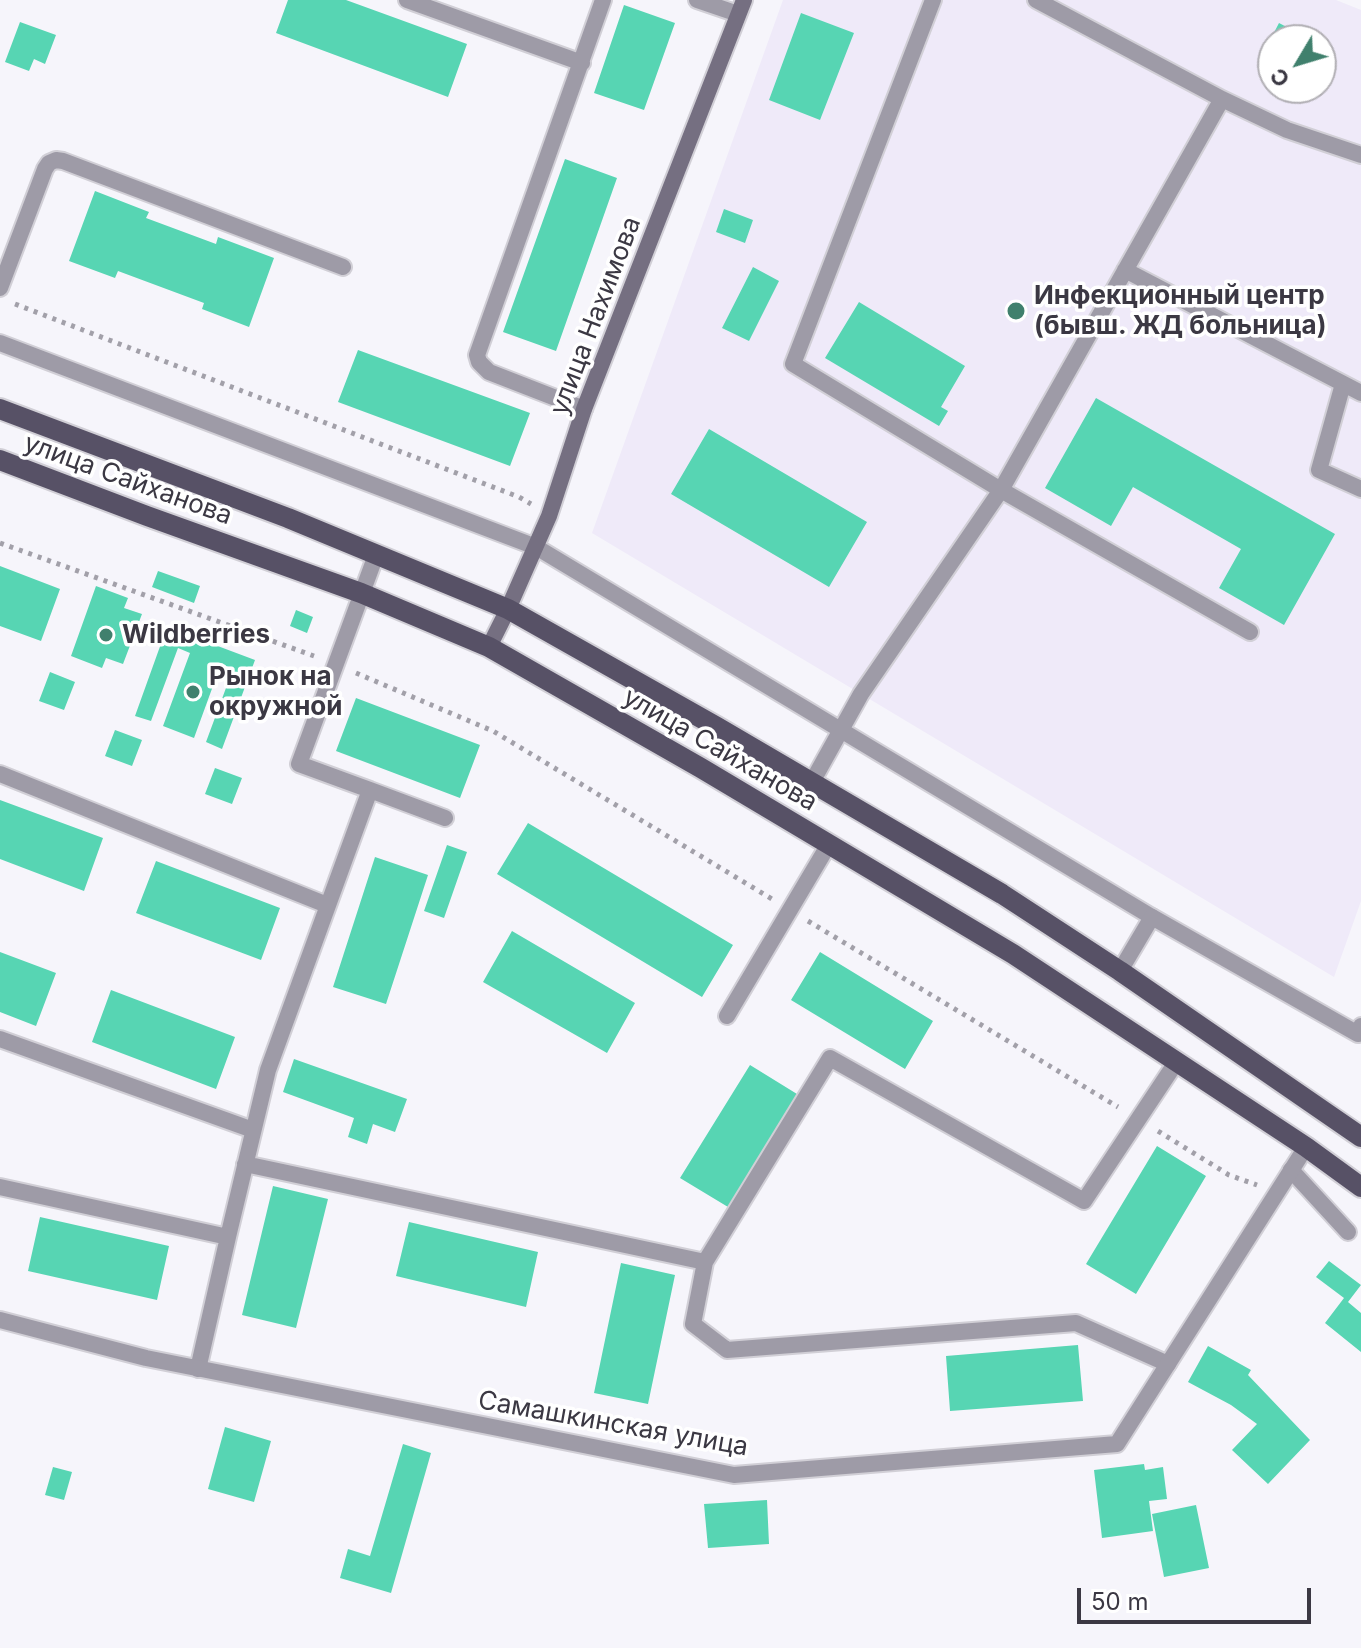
<!DOCTYPE html>
<html>
<head>
<meta charset="utf-8">
<style>
	body { margin:0 }
	#map { position:relative; width:1361px; height:1648px; overflow:hidden; background:#f6f5fb; font-family:Inter,sans-serif }
	canvas { display:block }
	.north { position:absolute; left:1257px; top:24px; width:80px; height:80px; box-sizing:border-box; background:#fff; border:2px solid #b1afb4; border-radius:50%; rotate:232deg; font-size:22px; font-weight:700; line-height:32px; text-align:center; color:#3b3843 }
	.north::after { content:''; display:block; margin:auto; width:28px; height:36px; background:#40806d; clip-path:polygon(50% 0,100% 100%,50% 72%,0 100%) }
	.scale { position:absolute; left:1077px; top:1588px; width:234px; height:36px; box-sizing:border-box; border:4px solid #3b3843; border-top:0; padding-left:10px; font-size:24px; line-height:28px; white-space:nowrap; color:#3b3843; -webkit-text-stroke:6px #fff; paint-order:stroke }
</style>
</head>
<body>
<div id="map">
<canvas width="1361" height="1648"></canvas>
<div class="north">С</div>
<div class="scale">50 m</div>
</div>
<script>
const ctx = document.querySelector('canvas').getContext('2d');
ctx.lineJoin = 'round';
function fillPath(path, color) {
  ctx.fillStyle = color;
  ctx.fill(path, 'evenodd');
}
function shape(rows) {
  const path = new Path2D();
  for (const r of rows) {
    path.moveTo(r[0], r[1]);
    for (let i = 2; i < r.length; i += 2) path.lineTo(r[i], r[i + 1]);
  }
  return path;
}
function trace(path, color, width, dash) {
  ctx.strokeStyle = color;
  ctx.lineWidth = width;
  ctx.lineCap = dash ? 'butt' : 'round';
  ctx.setLineDash(dash || []);
  ctx.stroke(path);
}
function write(font, color, halo, rows, align = 'center') {
  ctx.font = font + ' Inter,sans-serif';
  ctx.lineWidth = 7;
  ctx.setLineDash([]);
  ctx.textBaseline = 'middle';
  ctx.strokeStyle = halo;
  ctx.fillStyle = color;
  for (const [text, x, y, turn = 0] of rows) {
    ctx.save();
    ctx.translate(x, y);
    ctx.rotate((+turn || 0) * Math.PI / 180);
    ctx.textAlign = isNaN(turn) ? turn : align;
    if (halo) ctx.strokeText(text, 0, 0);
    ctx.fillText(text, 0, 0);
    ctx.restore();
  }
}
fillPath(shape([
	[783,0,1336,0,1361,10,1361,901,1334,977,592,533],
	[1273,40,1321,40,1321,88,1273,88]
]), '#efeaf9');
fillPath(shape([
	[288,0,346,0,467,44,448,97,276,33],
	[624,5,675,23,644,110,594,93],
	[801,13,854,33,820,120,769,100],
	[20,22,56,35,45,64,34,59,29,71,5,62],
	[1279,23,1304,36,1302,40,1273,40,1273,62,1262,56],
	[565,159,617,178,556,351,503,332],
	[95,191,149,212,146,218,216,244,218,237,274,258,249,327,202,309,204,303,118,271,115,278,69,261],
	[724,209,753,220,745,243,716,232],
	[753,267,779,281,749,341,722,328],
	[859,302,965,366,941,407,948,411,939,426,825,358],
	[358,350,530,413,510,466,338,402],
	[1096,398,1335,534,1284,625,1219,588,1241,549,1133,487,1111,526,1045,488],
	[709,429,867,522,829,587,671,494],
	[0,566,60,589,41,641,0,626],
	[158,571,200,586,194,603,152,587],
	[96,586,128,598,124,608,142,614,123,664,106,658,102,668,71,656],
	[296,610,313,617,307,633,290,626],
	[167,627,255,660,222,749,206,742,233,669,221,664,194,738,163,726,190,653,178,648,151,721,135,716],
	[50,672,75,682,64,710,39,701],
	[356,698,480,745,460,798,336,751],
	[115,730,142,740,132,766,105,756],
	[215,768,242,778,232,804,205,794],
	[0,800,103,838,84,891,0,859],
	[528,823,733,945,702,997,497,874],
	[447,845,467,852,444,918,424,911],
	[375,857,428,875,386,1004,333,987],
	[156,861,280,908,261,960,136,913],
	[512,931,635,1003,607,1053,483,982],
	[0,952,56,973,36,1026,0,1012],
	[820,952,933,1021,905,1069,791,1000],
	[111,990,235,1037,216,1089,92,1042],
	[294,1059,407,1099,395,1132,373,1124,367,1144,348,1137,354,1118,283,1092],
	[750,1065,797,1094,728,1207,680,1178],
	[1157,1146,1206,1176,1136,1294,1086,1264],
	[273,1186,328,1199,296,1328,242,1315],
	[40,1217,169,1246,157,1300,28,1271],
	[409,1222,538,1252,526,1307,396,1276],
	[1329,1261,1361,1285,1348,1302,1361,1313,1361,1352,1325,1323,1344,1298,1316,1277],
	[621,1263,675,1275,648,1404,594,1393],
	[1078,1345,1083,1401,950,1411,946,1356],
	[1208,1346,1251,1370,1248,1375,1310,1440,1268,1484,1232,1450,1257,1424,1231,1405,1188,1382],
	[225,1427,271,1441,254,1502,208,1489],
	[403,1444,431,1453,391,1593,340,1578,348,1549,370,1556],
	[1144,1464,1145,1470,1163,1467,1167,1499,1149,1501,1153,1531,1102,1538,1094,1470],
	[53,1467,72,1472,64,1500,45,1495],
	[767,1500,769,1544,708,1548,704,1504],
	[1196,1505,1209,1568,1164,1577,1152,1514]
]), '#57d5b3');
const lane = shape([
	[407,0,582,63],
	[697,0,738,14],
	[933,0,793,364,1001,490,1250,632],
	[1036,0,1222,99,1287,130,1361,155],
	[1125,270,1361,393],
	[0,288,45,169,49,163,56,160,63,161,343,267],
	[0,343,536,547,1152,917],
	[1343,384,1319,470,1361,489],
	[584,409,489,372,479,362,477,355,603,0],
	[0,774,327,905],
	[812,782,861,694,1001,490,1222,99],
	[370,790,445,818],
	[727,1016,829,844],
	[0,1039,253,1130],
	[245,1164,705,1262],
	[1291,1170,1348,1232],
	[0,1187,228,1237,268,1070,370,790,299,764,376,555],
	[1168,1364,1076,1323,727,1350,693,1324,705,1262,830,1058,1084,1201,1177,1061],
	[198,1369,228,1237]
]);
const street = shape([
	[1120,971,1152,917,1358,1034,1361,1026],
	[0,1320,146,1358,734,1475,1117,1444,1306,1147]
]);
const secondary = shape([
	[489,647,508,609,549,516,584,409,744,0]
]);
const primary = shape([
	[0,409,288,518,508,609,717,727,1002,894,1120,971,1361,1137],
	[0,460,147,516,361,593,489,647,701,768,1013,954,1306,1147,1361,1187]
]);
trace(lane, '#d1cfd6', 20);
trace(street, '#d1cfd6', 20);
trace(secondary, '#d1cfd6', 20);
trace(primary, '#d1cfd6', 24);
trace(shape([
	[15,304,519,497,531,504],
	[0,543,314,656],
	[356,673,493,731,772,899],
	[808,921,1118,1107],
	[1158,1131,1229,1175,1257,1185]
]), '#a2a0a9', 5, [4, 6]);
trace(lane, '#9e9ba7', 16);
trace(street, '#9e9ba7', 16);
trace(secondary, '#756f81', 16);
trace(primary, '#575166', 20);
for (const [x, y, r, color] of [
	[1016,311,10,"#40806d"],
	[106,635,8,"#40806d"],
	[193,692,8,"#40806d"]
]) {
  const dot = new Path2D();
  dot.arc(x, y, r, 0, 2 * Math.PI);
  ctx.fillStyle = color;
  ctx.fill(dot);
  trace(dot, '#fff', 3);
}
write('bold 26px', '#3b3843', '#fff', [
	["Инфекционный центр",1034,296],
	["(бывш. ЖД больница)",1034,326],
	["Wildberries",122,635],
	["Рынок на",209,677],
	["окружной",209,707]
], 'left');
write('26px', '#3b3843', '#fff', [
	["улица Нахимова",596,316,-69],
	["улица Сайханова",128,480,20],
	["улица Сайханова",720,750,30],
	["Самашкинская улица",613,1424,10]
]);
</script>
</body>
</html>
